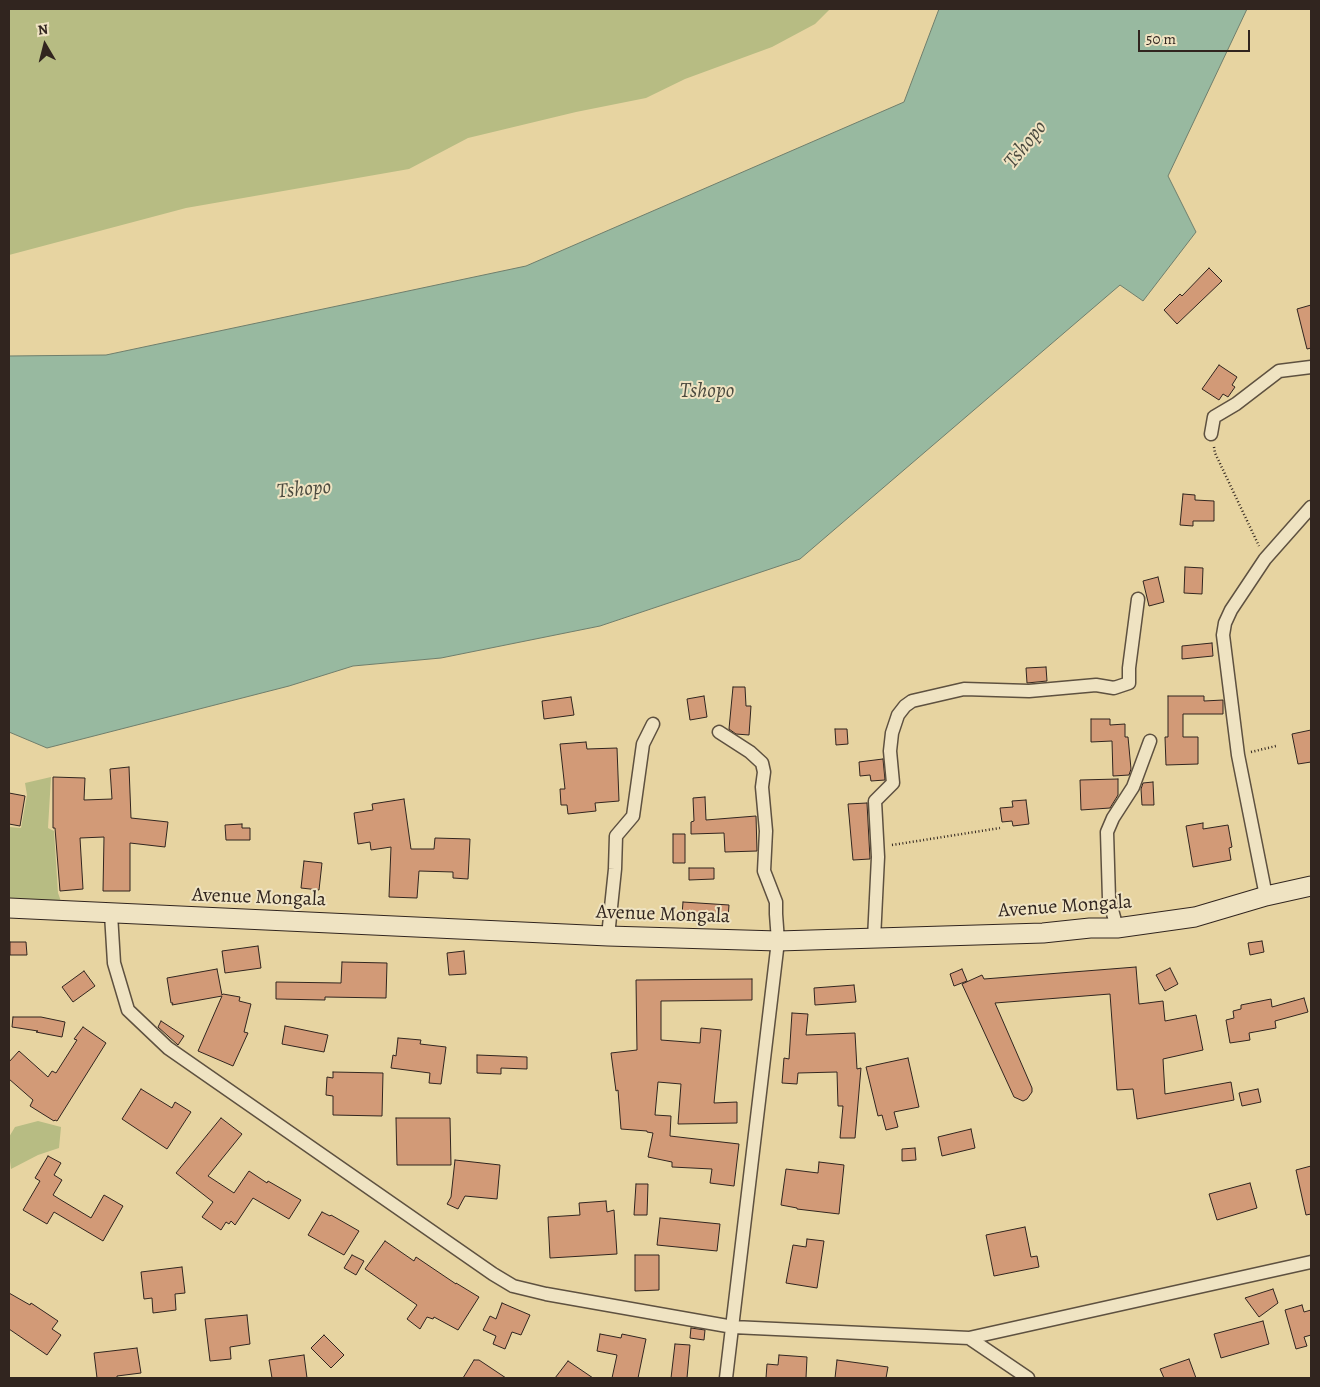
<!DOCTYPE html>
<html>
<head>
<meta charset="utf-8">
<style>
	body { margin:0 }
	#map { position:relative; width:1320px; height:1387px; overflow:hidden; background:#e7d4a1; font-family:Alegreya,serif }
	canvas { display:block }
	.frame { position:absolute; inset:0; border:10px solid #31251f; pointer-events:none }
	.north { position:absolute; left:20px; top:20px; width:50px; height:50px; -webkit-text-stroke:4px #efe3c2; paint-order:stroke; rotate:352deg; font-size:14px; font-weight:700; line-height:20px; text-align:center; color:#31251f }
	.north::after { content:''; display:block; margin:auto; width:18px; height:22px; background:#31251f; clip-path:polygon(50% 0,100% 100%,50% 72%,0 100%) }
	.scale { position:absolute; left:1138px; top:30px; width:112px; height:22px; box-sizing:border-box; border:2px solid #31251f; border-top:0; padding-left:6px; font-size:15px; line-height:18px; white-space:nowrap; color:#31251f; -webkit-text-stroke:4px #efe3c2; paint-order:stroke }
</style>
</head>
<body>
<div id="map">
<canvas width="1320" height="1387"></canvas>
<div class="frame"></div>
<div class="north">N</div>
<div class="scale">50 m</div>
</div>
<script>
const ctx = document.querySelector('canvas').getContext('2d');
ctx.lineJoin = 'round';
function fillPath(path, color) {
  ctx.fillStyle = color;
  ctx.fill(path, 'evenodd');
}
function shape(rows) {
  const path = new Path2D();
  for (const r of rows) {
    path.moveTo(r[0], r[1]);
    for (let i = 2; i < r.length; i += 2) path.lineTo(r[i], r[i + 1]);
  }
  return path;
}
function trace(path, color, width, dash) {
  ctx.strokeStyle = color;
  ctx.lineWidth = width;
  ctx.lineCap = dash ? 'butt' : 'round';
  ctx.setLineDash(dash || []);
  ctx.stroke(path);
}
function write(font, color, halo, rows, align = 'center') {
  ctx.font = font + ' Alegreya,serif';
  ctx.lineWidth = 4;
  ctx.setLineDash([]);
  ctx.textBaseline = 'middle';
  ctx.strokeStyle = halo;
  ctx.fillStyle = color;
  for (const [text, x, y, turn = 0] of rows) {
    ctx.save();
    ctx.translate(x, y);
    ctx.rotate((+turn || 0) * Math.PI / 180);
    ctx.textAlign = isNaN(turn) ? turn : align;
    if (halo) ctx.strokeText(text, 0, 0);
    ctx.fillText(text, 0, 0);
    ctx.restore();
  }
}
fillPath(shape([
	[9,9,830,9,815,24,772,47,685,79,646,98,576,112,468,138,409,169,186,208,9,255],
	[51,777,48,828,54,831,58,893,62,904,9,898,9,827,21,828,27,795,25,783],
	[38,1121,61,1127,59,1148,38,1155,11,1169,9,1153,9,1137,15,1127]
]), '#b7bc83');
const water = shape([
	[939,9,1247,9,1168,176,1196,232,1143,301,1120,285,800,559,600,626,441,658,353,666,289,686,47,748,9,732,9,356,106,355,526,266,904,102,939,9]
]);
fillPath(water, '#98b9a0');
trace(water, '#6f7e6c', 1);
const building = shape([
	[1209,268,1222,281,1177,324,1164,310,1180,294,1182,296,1209,268],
	[1311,305,1311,348,1307,349,1297,309,1311,305],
	[1219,365,1237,377,1232,385,1235,387,1228,397,1223,394,1219,400,1202,389,1219,365],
	[1183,494,1195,495,1195,500,1214,501,1214,521,1193,521,1193,526,1180,525,1183,494],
	[1185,567,1203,568,1202,594,1184,593,1185,567],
	[1158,577,1164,602,1149,606,1143,581,1158,577],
	[1212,643,1213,656,1182,659,1182,646,1212,643],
	[1046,667,1047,681,1027,683,1026,668,1046,667],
	[733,687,745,687,746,706,751,706,749,735,736,734,729,729,733,687],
	[704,696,707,717,690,720,687,699,704,696],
	[1168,696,1204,696,1204,701,1223,700,1223,714,1183,714,1183,737,1198,737,1198,764,1166,765,1165,737,1168,737,1168,696],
	[571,697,574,715,544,719,542,701,571,697],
	[1091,719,1110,719,1110,725,1125,724,1125,737,1128,737,1131,769,1129,775,1113,776,1112,741,1091,742,1091,719],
	[835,729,847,729,848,744,836,745,835,729],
	[1311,730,1311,762,1298,764,1292,734,1311,730],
	[586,742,587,749,617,748,619,801,595,803,596,811,568,814,567,805,561,805,560,789,565,789,560,744,586,742],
	[883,759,885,780,871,781,870,775,860,776,859,762,883,759],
	[129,767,131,818,168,822,165,847,130,843,130,891,103,891,104,837,80,838,83,889,60,891,55,828,53,828,53,777,85,778,84,800,112,799,110,769,129,767],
	[1118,779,1118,795,1110,808,1081,810,1080,780,1118,779],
	[1153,782,1154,805,1142,805,1141,789,1143,783,1153,782],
	[9,793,25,796,20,826,9,824,9,793],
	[705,797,706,820,756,816,757,851,725,852,724,833,691,834,691,822,694,821,693,798,705,797],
	[404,799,411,849,434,849,435,838,470,839,468,879,453,878,453,872,419,871,417,898,389,897,391,847,371,850,370,842,358,844,354,813,373,810,372,804,404,799],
	[1026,800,1029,824,1013,826,1012,821,1002,822,1000,808,1013,807,1012,801,1026,800],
	[867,803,870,859,853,860,848,804,867,803],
	[1203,823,1203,829,1228,825,1232,847,1229,848,1231,860,1193,867,1186,826,1203,823],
	[242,824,242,828,250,828,250,840,226,840,225,825,242,824],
	[673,834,685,834,685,863,673,863,673,834],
	[304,861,322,863,319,890,301,888,304,861],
	[689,868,714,868,714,879,689,880,689,868],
	[683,902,729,905,728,918,682,915,683,902],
	[1262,941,1264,952,1250,955,1248,943,1262,941],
	[10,942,26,942,27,955,10,955,10,942],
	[258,946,261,968,225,973,222,951,258,946],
	[464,951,466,974,449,975,447,953,464,951],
	[342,962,387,963,386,998,325,997,325,1000,276,999,276,982,341,983,342,962],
	[1136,967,1139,1004,1163,1001,1165,1021,1196,1015,1203,1050,1163,1059,1165,1094,1231,1082,1234,1100,1137,1119,1133,1089,1117,1090,1110,994,995,1003,1032,1088,1032,1092,1027,1099,1023,1101,1014,1097,962,984,982,975,984,979,1136,967],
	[1170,968,1178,984,1165,991,1156,975,1170,968],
	[217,969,222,995,223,994,240,997,239,1001,251,1004,244,1032,248,1033,233,1066,198,1051,222,996,172,1005,173,1003,171,1003,167,978,217,969],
	[962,969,967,981,954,986,950,974,962,969],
	[84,971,95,986,73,1002,62,987,84,971],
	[752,979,752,1000,661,1001,661,1040,700,1043,701,1028,721,1030,714,1103,737,1102,737,1123,678,1124,681,1084,658,1082,655,1115,671,1116,670,1136,739,1144,734,1186,710,1183,712,1169,672,1167,672,1162,648,1157,653,1133,647,1132,647,1131,621,1129,618,1090,616,1091,611,1053,637,1050,636,980,752,979],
	[854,985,856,1002,815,1005,814,988,854,985],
	[1304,998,1308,1012,1275,1021,1276,1028,1249,1033,1250,1040,1230,1043,1226,1020,1234,1018,1233,1011,1241,1009,1241,1005,1271,999,1272,1007,1304,998],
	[792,1013,808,1014,806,1035,855,1033,857,1069,861,1068,855,1138,840,1138,843,1106,838,1106,837,1072,798,1073,797,1084,782,1083,784,1058,789,1059,792,1013],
	[13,1017,41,1017,65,1022,62,1037,36,1032,38,1031,12,1027,13,1017],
	[161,1021,184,1036,178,1045,158,1027,161,1021],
	[285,1026,328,1035,324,1052,282,1044,285,1026],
	[83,1027,106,1043,57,1121,55,1120,54,1121,30,1106,33,1100,9,1079,9,1062,19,1051,48,1077,52,1071,56,1073,77,1040,74,1039,83,1027],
	[398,1038,421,1040,420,1044,446,1047,441,1084,429,1083,430,1073,391,1068,393,1055,396,1056,398,1038],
	[477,1055,527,1057,527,1069,501,1068,501,1074,477,1073,477,1055],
	[908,1058,919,1107,894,1112,898,1127,886,1130,882,1115,878,1116,866,1067,908,1058],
	[333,1072,383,1073,382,1116,333,1115,333,1096,326,1095,327,1077,333,1078,333,1072],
	[141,1089,172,1108,175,1102,191,1112,167,1149,122,1119,141,1089],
	[1258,1089,1261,1102,1242,1106,1239,1093,1258,1089],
	[221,1118,242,1134,208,1176,234,1193,249,1171,267,1183,268,1181,301,1200,289,1219,253,1198,235,1225,231,1221,229,1224,226,1222,221,1230,202,1217,213,1202,176,1173,221,1118],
	[396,1118,450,1118,451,1165,397,1165,396,1118],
	[971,1129,975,1148,942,1156,938,1137,971,1129],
	[915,1148,916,1160,902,1161,902,1149,915,1148],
	[48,1156,61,1163,54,1175,62,1180,53,1195,61,1200,91,1218,104,1195,123,1206,103,1241,54,1212,47,1224,23,1210,40,1181,35,1178,48,1156],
	[455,1160,500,1165,497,1199,465,1196,458,1209,447,1204,451,1197,455,1160],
	[819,1162,844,1165,839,1214,797,1209,797,1208,781,1205,786,1169,818,1173,819,1162],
	[1311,1166,1311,1214,1306,1215,1296,1170,1311,1166],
	[1250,1183,1257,1208,1217,1220,1209,1194,1250,1183],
	[636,1184,648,1184,647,1215,634,1215,636,1184],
	[606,1201,607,1212,614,1210,617,1254,550,1258,548,1217,580,1215,579,1203,606,1201],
	[322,1212,330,1216,331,1215,359,1231,344,1255,308,1235,322,1212],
	[660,1218,720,1224,717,1251,657,1245,660,1218],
	[1025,1227,1031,1257,1037,1256,1039,1267,994,1276,986,1235,1025,1227],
	[807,1239,824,1241,817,1288,786,1283,793,1245,806,1247,807,1239],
	[385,1241,414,1261,416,1257,456,1284,456,1283,479,1297,458,1330,434,1317,433,1319,427,1317,420,1329,407,1319,417,1305,365,1269,385,1241],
	[352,1255,364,1261,356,1275,344,1268,352,1255],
	[635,1255,659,1255,659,1290,635,1291,635,1255],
	[182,1267,185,1293,175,1294,176,1310,153,1313,152,1298,144,1299,141,1272,182,1267],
	[1273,1289,1278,1303,1259,1317,1245,1298,1273,1289],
	[9,1293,30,1305,31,1303,58,1321,52,1329,61,1335,47,1355,9,1329,9,1293],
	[502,1303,530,1315,521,1335,512,1332,505,1349,493,1344,496,1336,483,1330,490,1316,496,1319,502,1303],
	[1302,1305,1304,1312,1311,1310,1311,1335,1304,1337,1307,1346,1296,1349,1285,1310,1302,1305],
	[247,1315,250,1344,230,1347,231,1359,210,1361,205,1319,247,1315],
	[1263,1321,1269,1344,1221,1358,1214,1334,1263,1321],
	[691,1328,705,1330,704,1340,690,1338,691,1328],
	[600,1334,621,1338,622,1334,646,1339,638,1378,612,1378,617,1355,597,1351,600,1334],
	[324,1335,344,1355,331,1368,311,1348,324,1335],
	[675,1344,690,1345,687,1378,671,1378,675,1344],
	[137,1348,141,1373,117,1376,117,1378,97,1378,94,1353,137,1348],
	[304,1355,307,1378,272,1378,269,1360,304,1355],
	[779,1355,807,1357,806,1378,766,1378,767,1364,778,1365,779,1355],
	[1189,1359,1196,1378,1164,1378,1160,1369,1189,1359],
	[474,1360,479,1360,506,1378,463,1378,474,1360],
	[837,1360,888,1367,886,1378,835,1378,837,1360],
	[568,1361,593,1378,555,1378,568,1361]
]);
fillPath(building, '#d29a77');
trace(building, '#31251f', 1);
const street = shape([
	[1211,434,1214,417,1236,404,1279,371,1311,367],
	[719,732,750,752,762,763,764,772,762,787,766,831,764,871,776,902,776,914,778,941,726,1378],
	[1266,896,1238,755,1223,635,1225,623,1231,610,1265,559,1311,507],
	[111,914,114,963,128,1010,168,1048,493,1274,513,1286,546,1294,733,1327,969,1338,1311,1262],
	[1117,928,1109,899,1107,832,1113,818,1133,787,1150,741],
	[608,936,615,869,616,836,633,816,643,744,653,724],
	[874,939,878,857,875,801,893,783,890,751,892,733,898,715,905,706,912,701,964,689,1029,691,1096,685,1114,688,1129,683,1129,668,1138,599],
	[969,1338,1028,1378]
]);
const secondary = shape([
	[9,908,608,936,778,941,1043,933,1090,928,1117,928,1195,917,1266,896,1311,886]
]);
trace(street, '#5e5140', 15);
trace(secondary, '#31251f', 21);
trace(shape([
	[1214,447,1215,453,1259,546],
	[1251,752,1276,746],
	[892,845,1000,828]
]), '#31251f', 2.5, [1, 2.5]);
trace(street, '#efe3c2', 12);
trace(secondary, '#efe3c2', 19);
write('20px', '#31251f', '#efe3c2', [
	["Avenue Mongala",259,898,2],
	["Avenue Mongala",1065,907,-4],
	["Avenue Mongala",663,915,2]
]);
write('italic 21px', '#4b4a3f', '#efe3c2', [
	["Tshopo",1026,145,-51],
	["Tshopo",707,392],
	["Tshopo",304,490,-5]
]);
</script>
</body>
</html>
